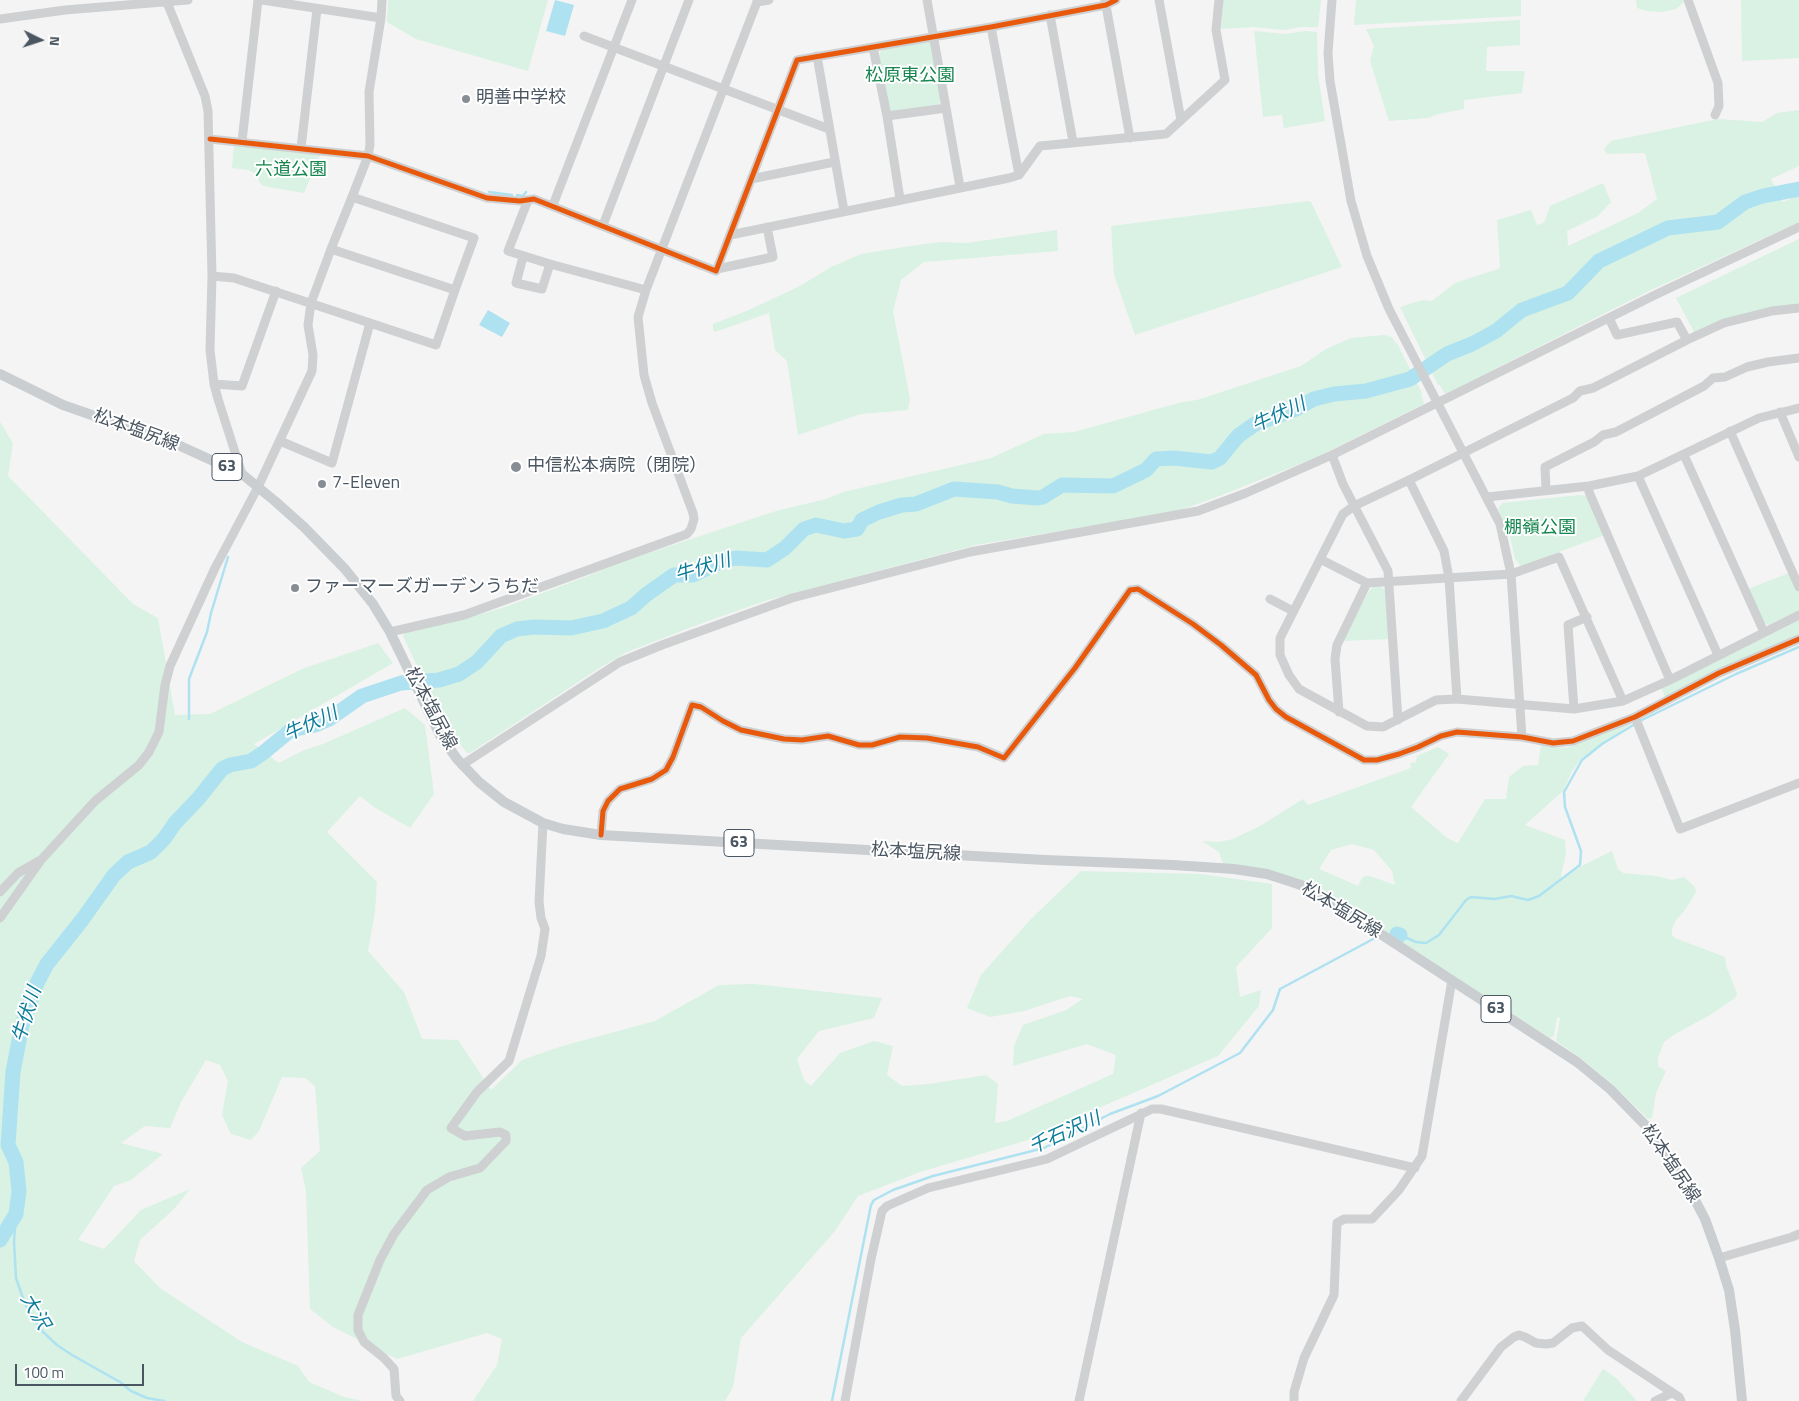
<!DOCTYPE html>
<html>
<head>
<meta charset="utf-8">
<style>
	body { margin:0 }
	#map { position:relative; width:1799px; height:1401px; overflow:hidden; background:#f4f4f4; font-family:"Titillium Web",sans-serif }
	canvas { display:block }
	.north { position:absolute; left:15px; top:15px; width:50px; height:50px; -webkit-text-stroke:4px #fff; paint-order:stroke; rotate:94deg; font-size:14px; font-weight:700; line-height:20px; text-align:center; color:#4a5661 }
	.north::after { content:''; display:block; margin:auto; width:18px; height:22px; background:#4a5661; clip-path:polygon(50% 0,100% 100%,50% 72%,0 100%) }
	.scale { position:absolute; left:15px; top:1364px; width:129px; height:22px; box-sizing:border-box; border:2px solid #4a5661; border-top:0; padding-left:6px; font-size:15px; line-height:18px; white-space:nowrap; color:#4a5661; -webkit-text-stroke:4px #fff; paint-order:stroke }
</style>
</head>
<body>
<div id="map">
<canvas width="1799" height="1401"></canvas>
<div class="north">N</div>
<div class="scale">100 m</div>
</div>
<script>
const ctx = document.querySelector('canvas').getContext('2d');
ctx.lineJoin = 'round';
function fillPath(path, color) {
  ctx.fillStyle = color;
  ctx.fill(path, 'evenodd');
}
function shape(rows) {
  const path = new Path2D();
  for (const r of rows) {
    path.moveTo(r[0], r[1]);
    for (let i = 2; i < r.length; i += 2) path.lineTo(r[i], r[i + 1]);
  }
  return path;
}
function trace(path, color, width, dash) {
  ctx.strokeStyle = color;
  ctx.lineWidth = width;
  ctx.lineCap = dash ? 'butt' : 'round';
  ctx.setLineDash(dash || []);
  ctx.stroke(path);
}
function write(font, color, halo, rows, align = 'center') {
  ctx.font = font + ' "Titillium Web","Noto Sans JP",sans-serif';
  ctx.lineWidth = 4;
  ctx.setLineDash([]);
  ctx.textBaseline = 'middle';
  ctx.strokeStyle = halo;
  ctx.fillStyle = color;
  for (const [text, x, y, turn = 0] of rows) {
    ctx.save();
    ctx.translate(x, y);
    ctx.rotate((+turn || 0) * Math.PI / 180);
    ctx.textAlign = isNaN(turn) ? turn : align;
    if (halo) ctx.strokeText(text, 0, 0);
    ctx.fillText(text, 0, 0);
    ctx.restore();
  }
}
fillPath(shape([
	[388,0,548,0,528,71,416,39,387,22],
	[1223,0,1321,0,1318,27,1300,27,1285,30,1253,27,1221,29],
	[1356,0,1521,0,1521,16,1354,25],
	[1636,0,1684,0,1683,3,1676,9,1662,12,1646,11,1637,8],
	[1741,0,1799,0,1799,58,1742,61],
	[1520,20,1520,45,1487,47,1486,71,1525,71,1522,93,1464,100,1464,109,1438,114,1428,118,1389,121,1370,61,1374,46,1366,29],
	[1254,31,1285,34,1305,31,1317,32,1318,74,1325,121,1284,128,1282,115,1263,117],
	[928,41,931,43,941,102,939,104,893,112,889,110,879,55,882,49],
	[1799,110,1799,166,1771,179,1783,202,1799,195,1799,222,1651,290,1445,394,1440,385,1438,385,1400,307,1422,300,1432,301,1455,283,1498,269,1500,267,1497,220,1531,210,1537,225,1544,223,1550,206,1603,183,1611,202,1598,216,1567,231,1568,246,1638,213,1657,199,1645,153,1607,154,1604,149,1611,141,1718,119,1762,122,1777,113],
	[234,145,320,155,304,193,263,186,259,182,258,175,248,170,232,168],
	[1308,201,1311,202,1342,267,1135,335,1114,275,1111,226],
	[1057,230,1058,251,924,262,901,280,893,311,910,399,908,410,861,414,798,435,787,361,775,350,769,313,715,332,713,329,713,324,749,310,800,286,831,267,861,254,910,246,941,242,967,243],
	[1799,239,1799,305,1694,332,1676,298],
	[1384,335,1392,337,1395,343,1397,343,1422,393,1421,394,1424,404,1317,457,1217,497,1175,512,976,545,768,600,705,622,627,652,601,667,470,753,467,753,449,730,439,713,403,636,407,630,460,620,505,607,580,579,624,561,776,511,826,499,843,492,991,458,1044,434,1074,432,1182,402,1197,400,1301,366,1326,349,1351,338],
	[0,422,13,443,8,476,133,604,158,618,175,715,210,714,302,669,378,643,393,663,254,744,279,763,302,751,323,744,405,708,425,725,434,794,410,828,374,807,360,796,327,832,377,882,375,912,368,951,404,992,422,1039,458,1040,491,1090,522,1060,559,1047,655,1021,719,985,754,984,882,998,874,1018,819,1031,797,1059,804,1080,811,1086,840,1053,874,1041,893,1046,887,1075,902,1086,929,1084,986,1075,998,1084,995,1123,1007,1121,1113,1074,1116,1055,1087,1044,1013,1066,1014,1046,1023,1025,1066,1010,1083,999,1070,996,1024,1011,990,1017,967,1008,981,975,1030,920,1081,871,1200,874,1272,884,1272,928,1236,967,1240,997,1261,990,1259,1006,1218,1056,1062,1124,1045,1135,920,1172,858,1196,835,1231,741,1338,733,1387,725,1401,473,1401,497,1365,502,1339,487,1333,397,1359,333,1327,310,1309,306,1191,301,1168,320,1151,315,1086,305,1078,282,1077,259,1131,251,1140,231,1134,222,1115,228,1081,220,1065,206,1060,181,1102,170,1128,145,1126,121,1143,163,1154,131,1180,114,1186,78,1240,104,1249,141,1210,190,1189,174,1209,140,1240,134,1261,160,1288,242,1342,298,1366,309,1382,344,1397,363,1401,0,1401],
	[1580,495,1587,496,1605,535,1521,566,1515,559,1509,533,1498,509,1502,503],
	[1789,573,1799,594,1799,610,1769,625,1762,623,1748,589],
	[1373,587,1381,587,1386,591,1389,639,1342,641,1368,592],
	[1799,619,1799,635,1748,656,1665,697,1661,687],
	[1632,723,1582,758,1572,771,1563,791,1525,825,1565,840,1566,853,1560,881,1580,867,1612,851,1618,869,1623,873,1656,876,1672,880,1684,877,1695,887,1696,892,1685,910,1676,920,1672,929,1672,935,1675,938,1725,957,1726,966,1737,993,1735,998,1710,1015,1675,1034,1664,1042,1658,1058,1658,1066,1666,1071,1656,1093,1652,1118,1648,1119,1610,1082,1583,1060,1556,1041,1560,1018,1557,1017,1554,1036,1550,1038,1318,889,1223,864,1219,852,1202,841,1219,842,1233,839,1260,826,1303,799,1308,805,1411,768,1410,763,1416,762,1417,756,1438,747,1449,754,1411,807,1447,838,1458,843,1485,799,1506,799,1509,777,1523,766,1538,765,1541,745,1566,748],
	[1352,844,1374,850,1392,871,1395,885,1370,876,1365,876,1362,878,1358,886,1319,869,1331,850],
	[1603,1369,1616,1378,1637,1401,1583,1401]
]), '#d9f2e3');
fillPath(shape([
	[555,0,574,5,565,36,546,31],
	[488,310,510,323,502,337,479,325]
]), '#aee2f0');
trace(shape([
	[489,192,512,195],
	[517,195,523,196,526,192],
	[189,719,189,679,207,632,211,613,228,557],
	[1640,721,1736,674,1799,647],
	[1400,935,1416,942,1426,943,1439,935,1466,900,1471,897,1495,899,1511,896,1528,900,1539,896,1580,865,1581,851,1565,807,1564,792,1582,760,1602,744,1635,724],
	[16,1214,14,1241,16,1278,25,1304,41,1330,57,1345,72,1355,120,1382,131,1391,147,1398,164,1401],
	[832,1401,871,1205,874,1200,893,1190,933,1176,1044,1148,1110,1114,1158,1096,1240,1053,1273,1010,1280,989,1375,938]
]), '#aee2f0', 2.5);
trace(shape([
	[1397,934,1400,935],
	[0,1240,16,1214,19,1191,16,1162,8,1145,13,1072,22,1025,37,983,47,964,82,920,114,875,128,862,151,852,164,839,175,823,198,799,222,769,230,765,251,761,263,753,291,730,315,725,329,719,362,696,401,683,439,680,459,674,477,662,501,636,517,629,534,627,571,628,603,621,631,608,647,594,674,575,693,575,722,561,736,558,767,560,785,548,804,529,816,525,844,531,857,529,862,520,879,512,902,505,916,504,954,489,998,492,1012,496,1038,498,1043,497,1062,485,1113,486,1146,470,1156,459,1174,458,1212,462,1220,458,1238,436,1255,424,1296,409,1314,399,1334,394,1366,391,1410,379,1447,354,1472,344,1496,331,1522,310,1568,293,1599,261,1668,228,1718,222,1745,202,1763,196,1799,189]
]), '#aee2f0', 15);
trace(shape([
	[166,0,205,96,208,111,212,276,210,350,214,384,218,399,242,474],
	[262,0,381,18],
	[927,0,960,187],
	[1105,0,1130,138],
	[1159,0,1181,120],
	[1332,0,1328,53,1330,81,1351,201,1367,256,1389,309,1500,524,1511,574,1522,737],
	[1688,0,1718,83,1719,106,1715,115],
	[757,2,769,0],
	[1050,15,1073,142],
	[0,19,65,10,188,0],
	[991,27,1019,175],
	[584,36,829,129],
	[873,47,887,116,900,199],
	[817,56,844,211],
	[887,116,946,108],
	[210,139,368,156,487,198,520,201,534,199,716,271,797,60,991,27,1106,5,1116,0],
	[242,141,258,0],
	[301,148,317,9],
	[751,179,834,162],
	[352,197,368,156,370,145,369,92,381,18,382,0],
	[528,200,508,251,550,264,646,290],
	[553,205,632,0],
	[603,225,689,0],
	[730,235,1009,178,1019,175,1040,146,1166,134,1225,80,1216,30,1219,0],
	[523,257,516,283,542,289,550,264],
	[717,269,773,257,767,227],
	[212,276,234,278,370,323,332,463,280,441],
	[1799,308,1772,311,1724,323,1687,340,1593,388,1580,391,1573,398,1409,480,1354,506,1343,514,1280,638,1280,655,1289,675,1299,689,1367,726,1383,727,1436,700,1457,699,1574,709,1623,701,1670,680,1799,615],
	[1609,318,1617,335,1677,322,1687,340],
	[370,323,436,345,455,290,331,249,352,197,474,238,455,290],
	[214,384,242,386,276,291],
	[1780,412,1799,457],
	[1730,431,1799,587],
	[1332,455,1343,484,1388,571,1398,720],
	[1684,455,1764,632],
	[1638,476,1718,655],
	[1409,480,1444,551,1449,578,1457,699],
	[1589,486,1589,492,1670,680],
	[1546,490,1545,467,1594,442,1603,435,1616,432,1704,386,1713,378,1725,377,1747,367,1768,362,1799,358],
	[1487,497,1589,486,1638,476,1759,418,1799,408],
	[1320,559,1367,583,1511,574,1559,557,1623,701],
	[1270,599,1293,611],
	[390,632,464,615,687,534,691,529,694,519,693,513,652,403,644,375,638,317,646,290,757,2,757,0],
	[1574,709,1568,625,1587,617],
	[1339,712,1335,659,1337,645,1367,583],
	[1635,717,1680,829,1799,783],
	[462,765,620,662,662,645,792,598,970,552,1198,511,1246,493,1332,455,1657,294,1799,227],
	[601,835,603,811,608,801,620,789,652,779,666,770,673,757,692,705,701,707,723,721,741,730,784,739,802,740,828,736,859,745,872,745,900,737,927,738,978,747,1004,758,1075,668,1130,590,1138,589,1193,624,1221,645,1256,675,1269,700,1276,709,1286,717,1364,760,1377,760,1399,754,1418,747,1441,736,1457,732,1522,737,1553,743,1573,741,1635,717,1719,673,1799,639],
	[0,892,18,873,39,861],
	[0,918,41,860,95,801,139,765,149,752,159,732,165,685,170,666,215,568,258,487,312,371,313,355,308,325,311,303,331,249],
	[1719,1258,1792,1237,1799,1234],
	[400,1401,396,1396,394,1369,384,1358,364,1342,358,1330,358,1315,380,1260,394,1234,427,1190,449,1177,480,1168,506,1141,506,1135,500,1132,465,1136,451,1128,477,1092,509,1061,541,956,545,929,541,918,539,902,543,823],
	[845,1401,871,1259,882,1211,887,1206,928,1188,1047,1159,1152,1109,1161,1109,1415,1168],
	[1079,1401,1141,1113],
	[1294,1401,1294,1392,1304,1358,1334,1295,1337,1223,1344,1219,1372,1219,1399,1190,1422,1156,1452,980],
	[1461,1401,1501,1347,1514,1337,1519,1335,1525,1337,1536,1343,1546,1344,1553,1343,1572,1328,1582,1326,1608,1350,1679,1397,1681,1401],
	[1655,1401,1672,1393]
]), '#ced0d2', 9);
trace(shape([
	[0,374,63,405,178,445,242,474,276,502,304,527,345,569,373,604,390,632,440,735,457,759,479,782,504,802,543,823,563,829,601,835,1045,860,1173,865,1234,869,1267,874,1301,885,1330,901,1577,1062,1610,1089,1649,1129,1686,1183,1705,1219,1719,1258,1729,1290,1735,1330,1742,1401]
]), '#caced1', 10);
trace(shape([
	[210,139,368,156,487,198,520,201,534,199,716,271,797,60,991,27,1106,5,1116,0],
	[601,835,603,811,608,801,620,789,652,779,666,770,673,757,692,705,701,707,723,721,741,730,784,739,802,740,828,736,859,745,872,745,900,737,927,738,978,747,1004,758,1075,668,1130,590,1138,589,1193,624,1221,645,1256,675,1269,700,1276,709,1286,717,1364,760,1377,760,1399,754,1418,747,1441,736,1457,732,1522,737,1553,743,1573,741,1635,717,1719,673,1799,639]
]), '#e8590c', 5);
for (const [x, y, r, color] of [
	[466,99,5,"#868d94"],
	[516,467,6,"#868d94"],
	[322,484,5,"#868d94"],
	[295,588,5,"#868d94"]
]) {
  const dot = new Path2D();
  dot.arc(x, y, r, 0, 2 * Math.PI);
  ctx.fillStyle = color;
  ctx.fill(dot);
  trace(dot, '#fff', 2);
}
for (const [x, y, w] of [
	[227,467,30],
	[739,843,30],
	[1496,1009,30]
]) {
  const box = new Path2D();
  box.roundRect(x - w / 2, y - 13.5, w, 27, 4);
  ctx.fillStyle = '#fff';
  ctx.fill(box);
  trace(box, '#4a5661', 1);
}
write('bold 16px', '#4a5661', null, [
	["63",227,467],
	["63",739,843],
	["63",1496,1009]
]);
write('18px', '#17864f', '#fff', [
	["松原東公園",910,77],
	["六道公園",291,171],
	["棚嶺公園",1540,529]
]);
write('18px', '#4a5661', '#fff', [
	["明善中学校",476,99],
	["中信松本病院（閉院）",527,467],
	["7-Eleven",332,484],
	["ファーマーズガーデンうちだ",305,588]
], 'left');
write('18px', '#4a5661', '#fff', [
	["松本塩尻線",136,431,20],
	["松本塩尻線",430,709,62],
	["松本塩尻線",916,853,3],
	["松本塩尻線",1341,911,31],
	["松本塩尻線",1670,1164,56]
]);
write('italic 19px', '#0c7c9b', '#fff', [
	["牛伏川",1279,416,-25],
	["牛伏川",703,569,-17],
	["牛伏川",311,725,-25],
	["牛伏川",28,1015,-73],
	["千石沢川",1065,1134,-24],
	["大沢",34,1312,59]
]);
</script>
</body>
</html>
